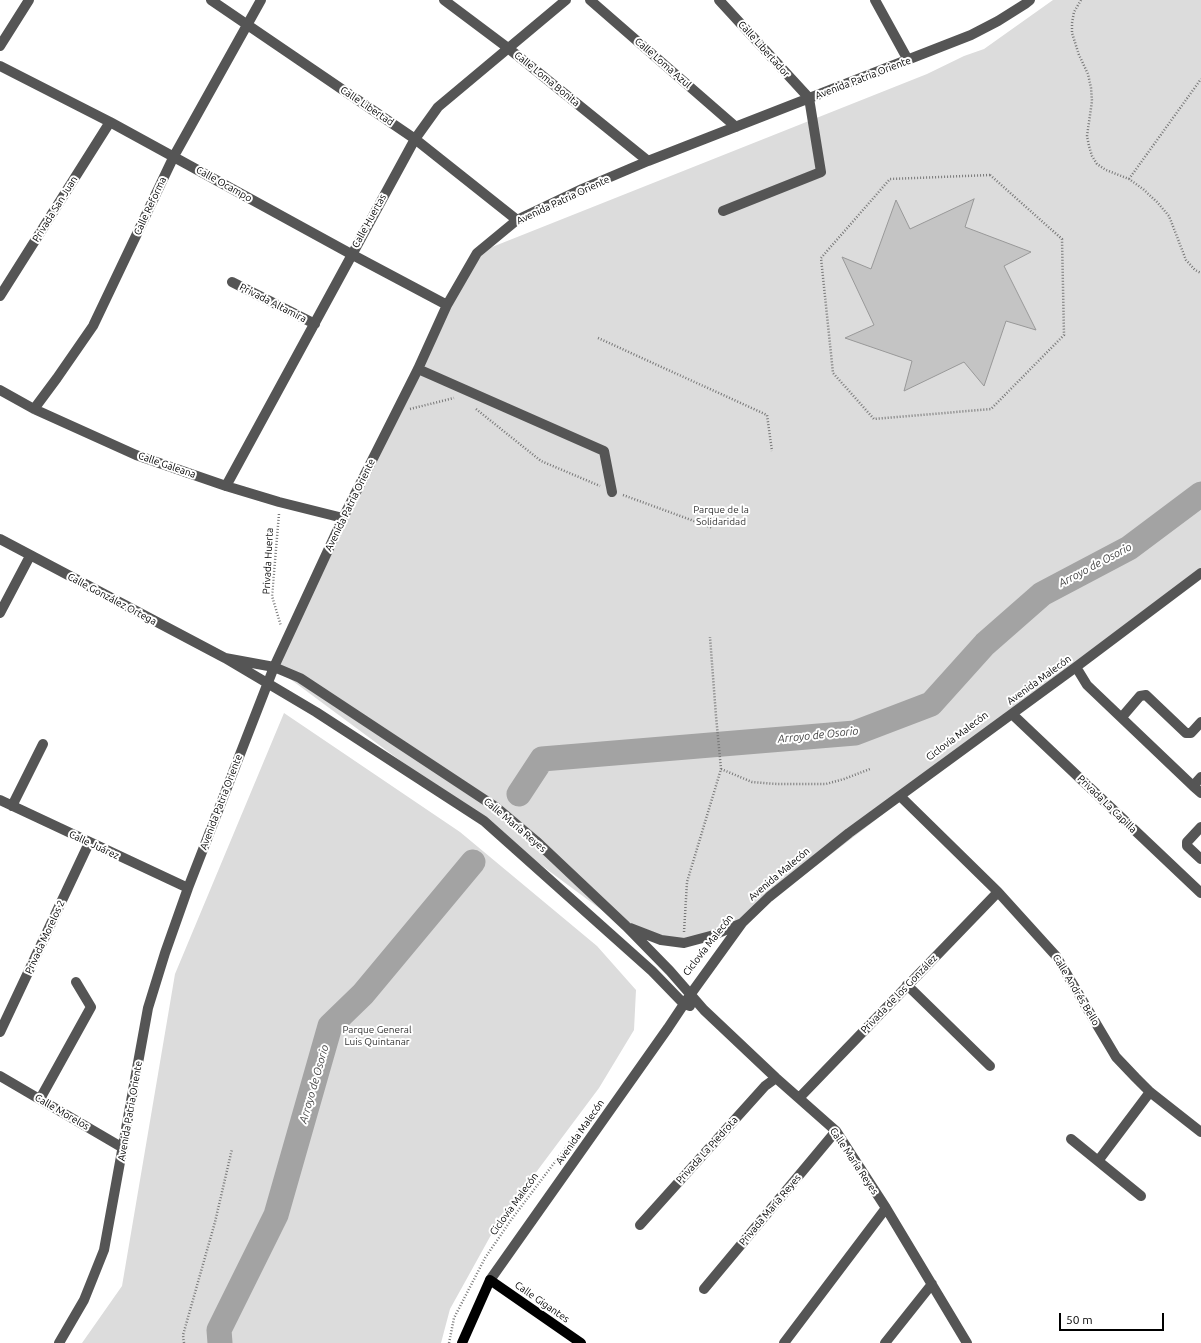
<!DOCTYPE html>
<html>
<head>
<meta charset="utf-8">
<style>
	body { margin:0 }
	#map { position:relative; width:1201px; height:1343px; overflow:hidden; background:#fff; font-family:Ubuntu,sans-serif }
	canvas { display:block }
	.scale { position:absolute; left:1059px; top:1313px; width:105px; height:18px; box-sizing:border-box; border:2px solid #000; border-top:0; padding-left:5px; font-size:12px; line-height:14px; white-space:nowrap; color:#000; -webkit-text-stroke:3px #fff; paint-order:stroke }
</style>
</head>
<body>
<div id="map">
<canvas width="1201" height="1343"></canvas>
<div class="scale">50 m</div>
</div>
<script>
const ctx = document.querySelector('canvas').getContext('2d');
ctx.lineJoin = 'round';
function fillPath(path, color) {
  ctx.fillStyle = color;
  ctx.fill(path, 'evenodd');
}
function shape(rows) {
  const path = new Path2D();
  for (const r of rows) {
    path.moveTo(r[0], r[1]);
    for (let i = 2; i < r.length; i += 2) path.lineTo(r[i], r[i + 1]);
  }
  return path;
}
function trace(path, color, width, dash) {
  ctx.strokeStyle = color;
  ctx.lineWidth = width;
  ctx.lineCap = dash ? 'butt' : 'round';
  ctx.setLineDash(dash || []);
  ctx.stroke(path);
}
function write(font, color, halo, rows, align = 'center') {
  ctx.font = font + ' Ubuntu,sans-serif';
  ctx.lineWidth = 4;
  ctx.setLineDash([]);
  ctx.textBaseline = 'middle';
  ctx.strokeStyle = halo;
  ctx.fillStyle = color;
  for (const [text, x, y, turn = 0] of rows) {
    ctx.save();
    ctx.translate(x, y);
    ctx.rotate((+turn || 0) * Math.PI / 180);
    ctx.textAlign = isNaN(turn) ? turn : align;
    if (halo) ctx.strokeText(text, 0, 0);
    ctx.fillText(text, 0, 0);
    ctx.restore();
  }
}
fillPath(shape([
	[1053,0,1201,0,1201,569,742,923,684,943,634,934,274,667,477,253,927,74,964,56,984,49],
	[284,713,460,832,597,946,636,990,634,1030,599,1088,496,1226,450,1309,441,1343,82,1343,122,1286,175,974]
]), '#dcdcdc');
trace(shape([
	[519,794,542,759,855,733,931,704,985,644,1042,594,1129,548,1201,494],
	[220,1343,219,1330,276,1215,330,1026,363,994,473,862]
]), '#a3a3a3', 25);
const building = shape([
	[974,199,965,227,1031,252,1004,266,1036,330,1006,321,984,386,964,362,904,391,912,361,845,338,874,325,842,257,871,269,896,200,910,229,974,199]
]);
fillPath(building, '#c4c4c4');
trace(building, '#999', 1);
trace(shape([
	[1081,0,1074,12,1072,23,1072,33,1079,55,1088,74,1091,88,1092,101,1087,136,1089,146,1092,156,1097,164,1106,170,1129,179,1143,189,1157,202,1169,216,1186,260,1195,270,1201,273],
	[990,175,1062,239,1064,335,991,409,874,419,833,373,821,258,890,179,990,175],
	[1129,179,1201,79],
	[598,338,767,415,772,451],
	[410,409,454,398],
	[476,409,541,461,600,486],
	[623,495,713,528],
	[279,514,272,596,281,626],
	[721,769,752,782,777,784,826,784,844,779,870,769],
	[684,932,687,882,721,769,716,716,710,637],
	[184,1343,183,1335,215,1222,232,1149],
	[449,1343,454,1318,485,1258,511,1220,592,1113]
]), '#777', 2.5, [1, 2]);
trace(shape([
	[211,0,415,139,517,220],
	[444,0,508,48,648,161],
	[590,0,736,127],
	[719,0,809,98,821,172,723,211],
	[875,0,908,60],
	[0,46,29,0],
	[0,66,110,122,351,254,447,305],
	[232,282,315,324],
	[0,296,110,122],
	[418,369,604,451,612,492],
	[0,390,34,409,136,455,226,486,279,502,343,518],
	[34,409,57,378,93,326,174,156,261,0],
	[226,486,415,139,438,107,566,0],
	[0,539,225,658,316,712,484,821,652,971,684,1004,690,1006],
	[0,613,30,556],
	[225,658,274,667,300,678,497,808,536,841,626,926,670,971,704,1010,776,1078,836,1131,886,1208,967,1343],
	[1076,667,1087,685,1193,786,1201,777],
	[1012,714,1201,893],
	[1122,717,1140,696,1146,695,1186,733,1191,733,1201,722],
	[1193,786,1201,793],
	[900,796,998,892,1056,956,1116,1057,1136,1078,1150,1092,1201,1132],
	[0,800,188,888],
	[12,806,43,744],
	[1201,827,1187,842,1187,846,1201,859],
	[630,928,661,940,684,943,714,935,742,923],
	[907,985,990,1066],
	[0,1032,89,843],
	[0,1076,123,1148],
	[800,1097,998,892],
	[40,1099,91,1007,76,982],
	[1071,1139,1141,1196],
	[1098,1161,1150,1092],
	[640,1225,765,1086,776,1078],
	[490,1280,668,1028,690,995,742,923,769,897,849,833,1076,667,1201,573],
	[704,1289,836,1131],
	[59,1343,84,1300,104,1250,148,1008,165,953,188,888,274,667,343,518,418,369,447,305,477,253,517,220,582,189,648,161,971,35,998,21,1025,4,1030,0],
	[784,1343,886,1208],
	[885,1343,932,1284]
]), '#555', 10);
trace(shape([
	[462,1343,490,1280,581,1343]
]), '#000', 10);
write('10px', '#000', '#fff', [
	["Calle Libertador",764,49,48],
	["Calle Loma Azul",663,63,41],
	["Avenida Patria Oriente",863,78,-21],
	["Calle Loma Bonita",547,79,39],
	["Calle Libertad",367,106,34],
	["Calle Ocampo",224,184,29],
	["Avenida Patria Oriente",563,200,-25],
	["Calle Reforma",150,206,-65],
	["Privada San Juan",55,209,-58],
	["Calle Huertas",369,221,-61],
	["Privada Altamira",273,303,27],
	["Calle Galeana",167,465,19],
	["Avenida Patria Oriente",350,505,-64],
	["Privada Huerta",268,561,-87],
	["Calle González Ortega",112,599,28],
	["Avenida Malecón",1039,680,-36],
	["Ciclovía Malecón",957,736,-37],
	["Avenida Patria Oriente",221,802,-69],
	["Privada La Capilla",1107,804,44],
	["Calle María Reyes",515,825,40],
	["Calle Juárez",94,845,25],
	["Avenida Malecón",779,874,-40],
	["Privada Morelos 2",45,937,-65],
	["Ciclovía Malecón",708,945,-52],
	["Calle Andrés Bello",1076,990,59],
	["Privada de los González",899,994,-46],
	["Avenida Patria Oriente",130,1111,-80],
	["Calle Morelos",62,1112,30],
	["Avenida Malecón",580,1132,-55],
	["Privada La Piedrota",707,1150,-48],
	["Calle María Reyes",854,1161,56],
	["Ciclovía Malecón",514,1204,-54],
	["Privada María Reyes",770,1210,-50],
	["Calle Gigantes",542,1302,35]
]);
write('10px', '#333', '#fff', [
	["Parque de la",721,510],
	["Solidaridad",721,522],
	["Parque General",377,1030],
	["Luis Quintanar",377,1042]
]);
write('italic 11px', '#444', '#fff', [
	["Arroyo de Osorio",1095,565,-28],
	["Arroyo de Osorio",818,735,-6],
	["Arroyo de Osorio",314,1084,-74]
]);
</script>
</body>
</html>
